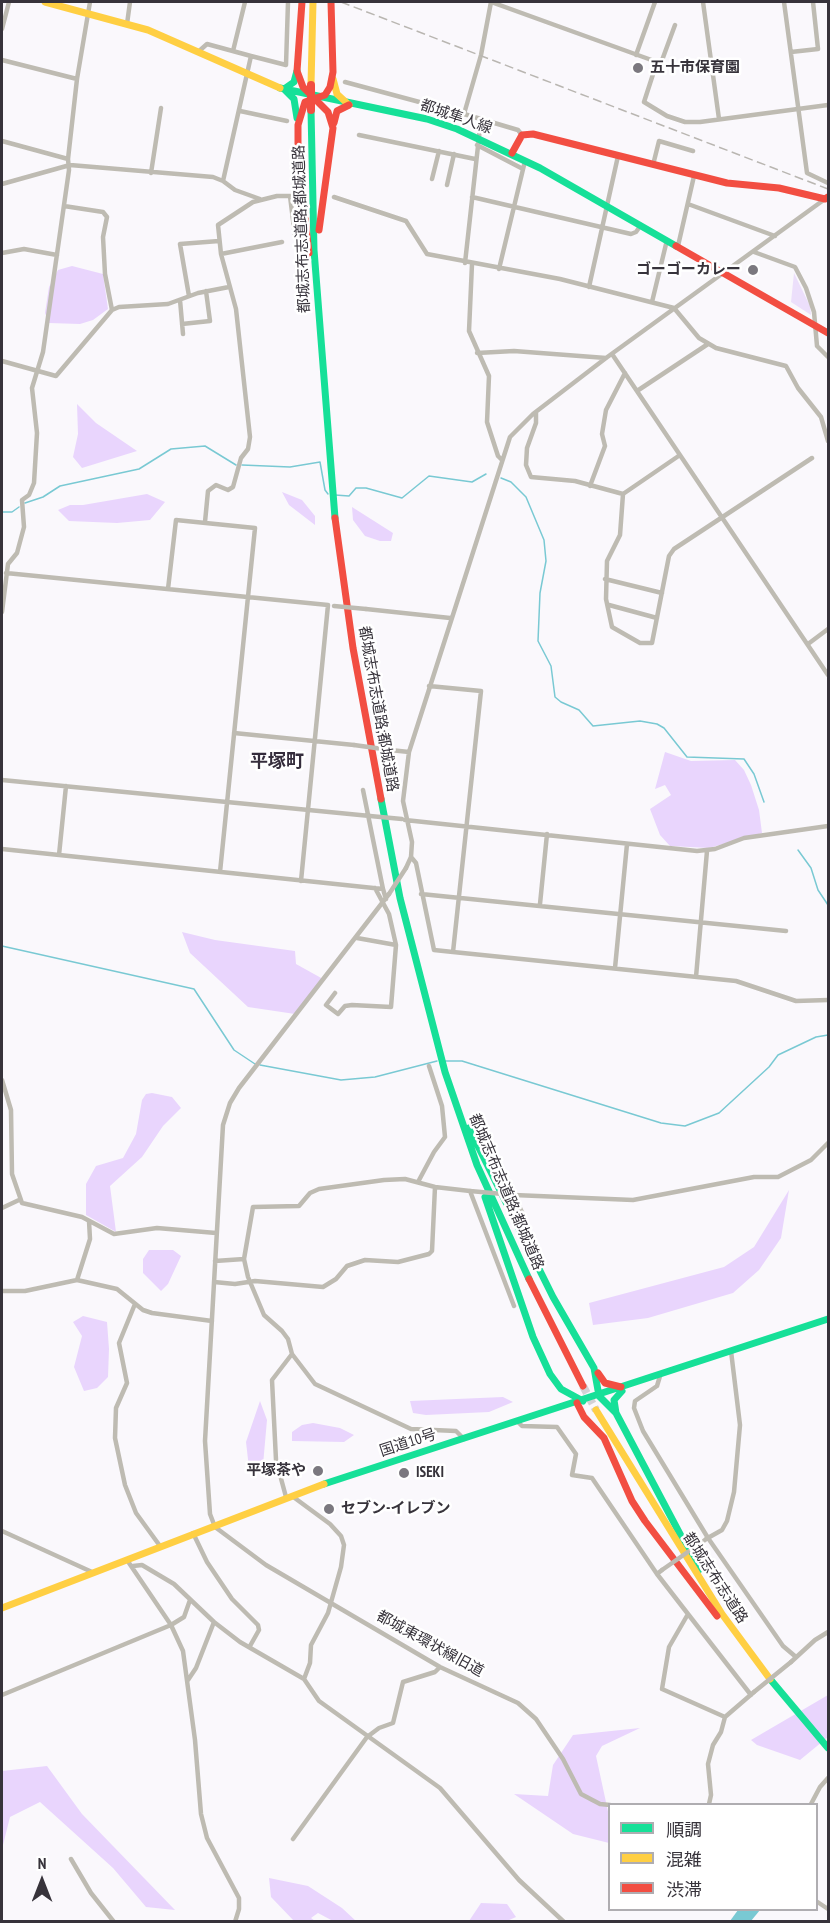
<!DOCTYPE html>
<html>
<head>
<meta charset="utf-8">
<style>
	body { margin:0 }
	#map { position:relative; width:830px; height:1923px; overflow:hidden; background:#faf8fc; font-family:"PT Sans Narrow","Noto Sans JP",sans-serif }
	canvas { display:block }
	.frame { position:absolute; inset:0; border:3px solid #37333b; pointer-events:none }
	.legend { position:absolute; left:608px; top:1803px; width:210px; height:108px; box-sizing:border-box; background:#fff; border:2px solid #afadb1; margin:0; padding:8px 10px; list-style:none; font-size:18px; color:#37333b }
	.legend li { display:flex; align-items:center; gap:12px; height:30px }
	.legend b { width:30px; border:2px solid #afadb1 }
	.north { position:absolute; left:12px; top:1851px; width:60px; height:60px; -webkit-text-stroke:4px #fff; paint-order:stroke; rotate:0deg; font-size:16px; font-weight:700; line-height:24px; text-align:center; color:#37333b }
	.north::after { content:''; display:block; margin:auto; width:21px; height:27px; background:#37333b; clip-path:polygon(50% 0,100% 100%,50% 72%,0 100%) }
</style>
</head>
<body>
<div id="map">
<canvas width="830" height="1923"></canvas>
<div class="frame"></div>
<ul class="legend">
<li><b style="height:8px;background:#16e098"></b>順調</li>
<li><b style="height:8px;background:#ffcf43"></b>混雑</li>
<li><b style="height:8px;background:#f24e42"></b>渋滞</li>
</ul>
<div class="north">N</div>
</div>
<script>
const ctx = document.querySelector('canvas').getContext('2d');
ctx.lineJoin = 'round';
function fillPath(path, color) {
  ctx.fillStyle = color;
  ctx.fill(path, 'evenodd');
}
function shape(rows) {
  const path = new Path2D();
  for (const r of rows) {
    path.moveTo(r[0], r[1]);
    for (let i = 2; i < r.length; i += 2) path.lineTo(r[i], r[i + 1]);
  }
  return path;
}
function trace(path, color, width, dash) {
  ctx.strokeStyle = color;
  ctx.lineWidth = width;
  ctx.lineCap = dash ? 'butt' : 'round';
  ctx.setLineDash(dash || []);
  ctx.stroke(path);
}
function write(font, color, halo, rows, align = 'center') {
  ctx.font = font + ' "PT Sans Narrow","Noto Sans JP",sans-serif';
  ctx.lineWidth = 5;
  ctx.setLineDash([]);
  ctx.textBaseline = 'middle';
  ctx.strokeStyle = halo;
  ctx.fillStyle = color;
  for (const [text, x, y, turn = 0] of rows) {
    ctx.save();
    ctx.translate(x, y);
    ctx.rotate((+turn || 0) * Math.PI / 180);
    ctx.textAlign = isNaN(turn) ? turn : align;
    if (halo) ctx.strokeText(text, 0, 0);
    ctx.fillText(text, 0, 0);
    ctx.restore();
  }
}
fillPath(shape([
	[794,273,810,306,811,315,791,302]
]), '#ecdffb');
fillPath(shape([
	[72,266,103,274,108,309,93,320,80,324,49,323,45,313,49,287,58,270],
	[77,404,96,423,137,451,82,468,73,457,78,434],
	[282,492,302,500,315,516,315,525,289,505],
	[147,494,165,502,150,520,117,523,69,521,58,510,70,505,83,505],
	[352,507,393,533,391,541,380,541,365,536,353,520],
	[665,752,691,761,735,760,744,770,751,785,759,810,762,833,709,848,670,846,660,835,650,809,671,795,665,785,655,789],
	[182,932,215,940,295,951,296,964,323,979,295,1014,248,1007,190,953],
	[152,1093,172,1097,181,1108,163,1126,142,1157,110,1186,116,1232,86,1215,86,1184,96,1166,123,1158,136,1134,142,1100,146,1094],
	[789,1190,781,1238,759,1270,733,1293,648,1318,593,1325,589,1303,724,1267,754,1247],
	[149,1250,173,1250,181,1256,168,1284,161,1291,143,1273,143,1259],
	[83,1316,107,1322,109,1349,108,1377,97,1388,84,1391,74,1367,82,1336,73,1322],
	[503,1397,513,1402,489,1412,426,1415,413,1413,410,1401],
	[260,1401,267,1420,262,1476,249,1468,246,1442],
	[313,1423,340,1428,354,1435,344,1442,292,1441,292,1432,302,1425],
	[828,1695,828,1737,800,1760,757,1745,751,1740],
	[640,1728,602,1746,596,1756,609,1816,609,1843,573,1834,514,1794,548,1796,553,1765,573,1735],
	[47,1766,82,1814,175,1910,146,1907,113,1868,40,1802,10,1817,2,1849,2,1771],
	[269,1878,308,1886,342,1908,356,1921,333,1921,318,1913,311,1918,315,1921,294,1921,271,1897],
	[481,1903,507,1904,516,1917,507,1921,469,1921]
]), '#e9d5fd');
fillPath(shape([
	[738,1910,760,1910,751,1921,730,1921]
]), '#79c9d3');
trace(shape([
	[242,465,290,467,320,462,325,490,328,494],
	[501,478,511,482,526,497,544,540,546,561,540,593,538,641,551,666,555,697,561,702,579,710,593,726,640,721,657,724,664,728,687,757,744,759,754,774,764,802],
	[335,495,349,496,356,488,366,488,402,498,429,476,472,482,486,474],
	[25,503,43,497,60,486,139,469,171,449,205,446,236,465],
	[2,512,12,512,19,507],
	[798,850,811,868,818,890,828,905],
	[2,946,194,989,234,1050,255,1064],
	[445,1061,462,1061,661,1123,685,1126,719,1113,769,1067,778,1055,816,1037,828,1035],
	[260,1065,341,1080,375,1077,437,1061]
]), '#79c9d3', 1.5);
trace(shape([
	[583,1386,596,1410]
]), '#d3d1d5', 8, [8, 4]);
trace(shape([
	[491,2,481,55,464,114,518,130,522,135],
	[491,2,657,62],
	[703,2,719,119],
	[784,2,807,173,828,183],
	[127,24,130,2],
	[675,25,661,63,657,62,644,102,667,116,685,122,700,122,828,105],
	[2,29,9,2],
	[233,51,245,2],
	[198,52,207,44,251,56,223,181],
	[791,52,818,49,813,2],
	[636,55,655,2],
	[251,56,286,65,288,2],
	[2,60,77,79],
	[345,82,464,114],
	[240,111,287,121],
	[359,135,475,159],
	[2,141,68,159],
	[477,145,523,169],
	[653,165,659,141,693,151],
	[151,173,161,108],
	[432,179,439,151],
	[2,184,70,165,213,177,223,181,235,190,260,199],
	[447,185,454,154],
	[290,196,295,236],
	[334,197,406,221,427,254,560,279,674,308,699,338,716,348,786,366,798,388,821,417,828,441],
	[472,197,631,234,636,232,641,225],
	[688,204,775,236],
	[64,206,103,212,107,217,103,237,105,274,112,310],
	[678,246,694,176],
	[754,252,795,267,806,288,814,312,817,346,828,357],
	[2,253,24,249,57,255],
	[221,254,282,242],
	[465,263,481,119],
	[472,264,469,331,489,376,487,422,498,456,502,460],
	[499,269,525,161],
	[589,287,618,156],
	[189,296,180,244,219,241],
	[180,300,183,334],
	[652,302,667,240],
	[182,324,210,321,206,291],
	[477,353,514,351,606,358],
	[612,354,828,675],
	[2,361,56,376,112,310,119,307,168,304,198,293,229,287],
	[637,391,708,344],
	[536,412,536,423,527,448,526,465,531,477,575,481,623,494],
	[680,455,623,494,620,535,607,561,606,599,612,627,640,643,652,643,669,556,674,549,812,458],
	[590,486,605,446,602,434,606,410,625,373],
	[205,522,208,491,216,485,228,490,233,487,241,458,248,449,250,437,236,309,221,254,218,225,253,202,277,196,293,196],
	[6,573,328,605,301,881],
	[605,579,662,593],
	[168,589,176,520,255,528,220,872],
	[609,605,657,618],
	[366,609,450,618],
	[2,612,8,564,17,553,24,527,22,500,29,495,34,483,37,433,32,388,43,352,69,170,68,159,77,79,90,2],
	[808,644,828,629],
	[429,686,481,691,453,952,736,981,796,1001,828,1000],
	[234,733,354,745],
	[390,750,409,752],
	[2,780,370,816],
	[363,790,383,889],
	[405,820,697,851,715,849,744,838,828,826],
	[2,849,383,889,386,899],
	[59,855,66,786],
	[411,857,416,863,434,950,453,952],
	[406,868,411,857,412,842,403,801,409,752,510,437,533,414,606,358,825,199],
	[389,894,239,1088,230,1103,223,1125,205,1441,210,1514,215,1527,266,1565,440,1667,518,1703,536,1719,563,1759,581,1794,600,1804,610,1805],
	[421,894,786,931],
	[540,904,547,834],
	[357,938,396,945],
	[615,968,627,844],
	[696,977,707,851],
	[335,993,326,1005,338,1014,345,1006,352,1005,391,1007,396,945,389,914,375,888],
	[2,1080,11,1110,12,1174,22,1203,82,1217,114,1234,157,1228,216,1233],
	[418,1182,434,1152,445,1137,442,1106,429,1066],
	[2,1208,19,1200],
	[525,1219,514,1195,633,1200,754,1177,778,1177,811,1160,828,1143],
	[215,1261,244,1259],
	[77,1280,90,1239,89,1221],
	[214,1282,235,1284,255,1281,323,1287,336,1279,347,1266,365,1260,398,1262,429,1254,432,1251,435,1187],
	[2,1291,25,1291,77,1280,117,1289,143,1310,152,1313,212,1321],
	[135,1304,119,1343,127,1383,116,1408,115,1438,125,1485,136,1513,160,1546],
	[292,1354,315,1384,411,1429,456,1431,464,1439],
	[660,1376,657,1386,635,1401,634,1408,643,1431,708,1538,783,1646,796,1657],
	[518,1422,522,1426,557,1427,576,1454,572,1475,592,1478,657,1574],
	[292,1496,330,1524,341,1536,344,1545,341,1567,328,1613,311,1645,310,1663,304,1679],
	[286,1497,276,1460,272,1380,292,1354,288,1339,282,1331,264,1315,248,1277,244,1259,253,1207,299,1206,310,1193,319,1189,384,1180,405,1179,435,1187,470,1191,514,1306],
	[2,1531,92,1572],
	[193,1533,207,1562,232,1599,258,1625,259,1630,250,1646],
	[706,1539,722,1530,727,1521,734,1492,740,1425,731,1351],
	[127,1560,171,1625,183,1651,195,1740,201,1814,207,1838,239,1898,239,1909,235,1922],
	[133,1566,142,1565,174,1584,214,1622,240,1642,304,1679,319,1701,440,1788,519,1880,564,1922],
	[662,1570,657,1574,688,1614,669,1647,662,1689,725,1717],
	[688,1614,751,1695],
	[791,1662,815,1640,828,1632],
	[188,1680,196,1668,214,1622],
	[2,1695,171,1625,184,1617,190,1600],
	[709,1804,711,1795,708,1764,713,1745,721,1732,725,1717,754,1692],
	[811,1804,820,1787,828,1778],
	[293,1839,367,1737,379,1728,393,1723,403,1682,435,1672,440,1667],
	[71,1859,91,1893,114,1922],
	[816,1901,828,1909]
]), '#bebbb2', 4.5);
trace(shape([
	[297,71,294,82,284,89,294,99,297,118],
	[280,88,427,119,457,129,540,168,676,246],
	[311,110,314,250,335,518],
	[381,799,400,898,445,1072,477,1165,529,1279],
	[469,1128,553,1297,594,1368,599,1396,616,1413],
	[485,1197,533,1337,550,1374,561,1389,583,1401],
	[622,1391,614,1400,616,1413,699,1570],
	[324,1484,828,1319],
	[770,1679,828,1748]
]), '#16e098', 7);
trace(shape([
	[45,2,148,30,280,88],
	[333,79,337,94,349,105],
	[311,85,313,2],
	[596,1410,722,1614,770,1679],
	[2,1608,324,1484]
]), '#ffcf43', 7);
trace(shape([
	[302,2,297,71,303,87,328,112,333,128,319,230],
	[334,123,337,111,349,105],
	[512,153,522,135,533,134,727,183,779,188,825,199,828,197],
	[676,246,828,333],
	[309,253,298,158,298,125,305,102,325,95,330,87,333,72,331,2],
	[335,518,353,648,381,799],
	[529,1279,583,1386],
	[598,1373,605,1383,621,1387],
	[577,1403,584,1417,604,1438,632,1501,645,1521,717,1616]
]), '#f24e42', 7);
trace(shape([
	[341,2,828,189]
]), '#b9b6b1', 1.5, [9, 4.5]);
trace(shape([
	[334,606,366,609],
	[354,745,390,750],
	[370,816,402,819],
	[389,894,406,868],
	[470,1191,514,1195],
	[662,1570,705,1540],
	[754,1692,791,1662]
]), '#bebbb2', 4.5);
trace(shape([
	[311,85,311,110]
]), '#f24e42', 8);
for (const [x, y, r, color] of [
	[638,68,6,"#7b787f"],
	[753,270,6,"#7b787f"],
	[318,1471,6,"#7b787f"],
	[404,1473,6,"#7b787f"],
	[329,1509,6,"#7b787f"]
]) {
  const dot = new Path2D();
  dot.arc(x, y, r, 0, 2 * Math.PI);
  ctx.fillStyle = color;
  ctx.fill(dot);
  trace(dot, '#fff', 2);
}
write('bold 15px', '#37333b', '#fff', [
	["五十市保育園",650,68],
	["ゴーゴーカレー",741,270,"right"],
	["平塚茶や",306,1471,"right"],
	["ISEKI",416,1473],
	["セブン-イレブン",341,1509]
], 'left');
write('15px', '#37333b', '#fff', [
	["都城隼人線",456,117,19],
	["都城志布志道路;都城道路",302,229,-92],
	["都城志布志道路;都城道路",378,709,80],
	["都城志布志道路;都城道路",506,1192,67],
	["国道10号",408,1443,-18],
	["都城志布志道路",715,1578,57],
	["都城東環状線旧道",430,1644,29]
]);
write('bold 18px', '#352d3c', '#fff', [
	["平塚町",277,762]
]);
</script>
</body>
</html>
